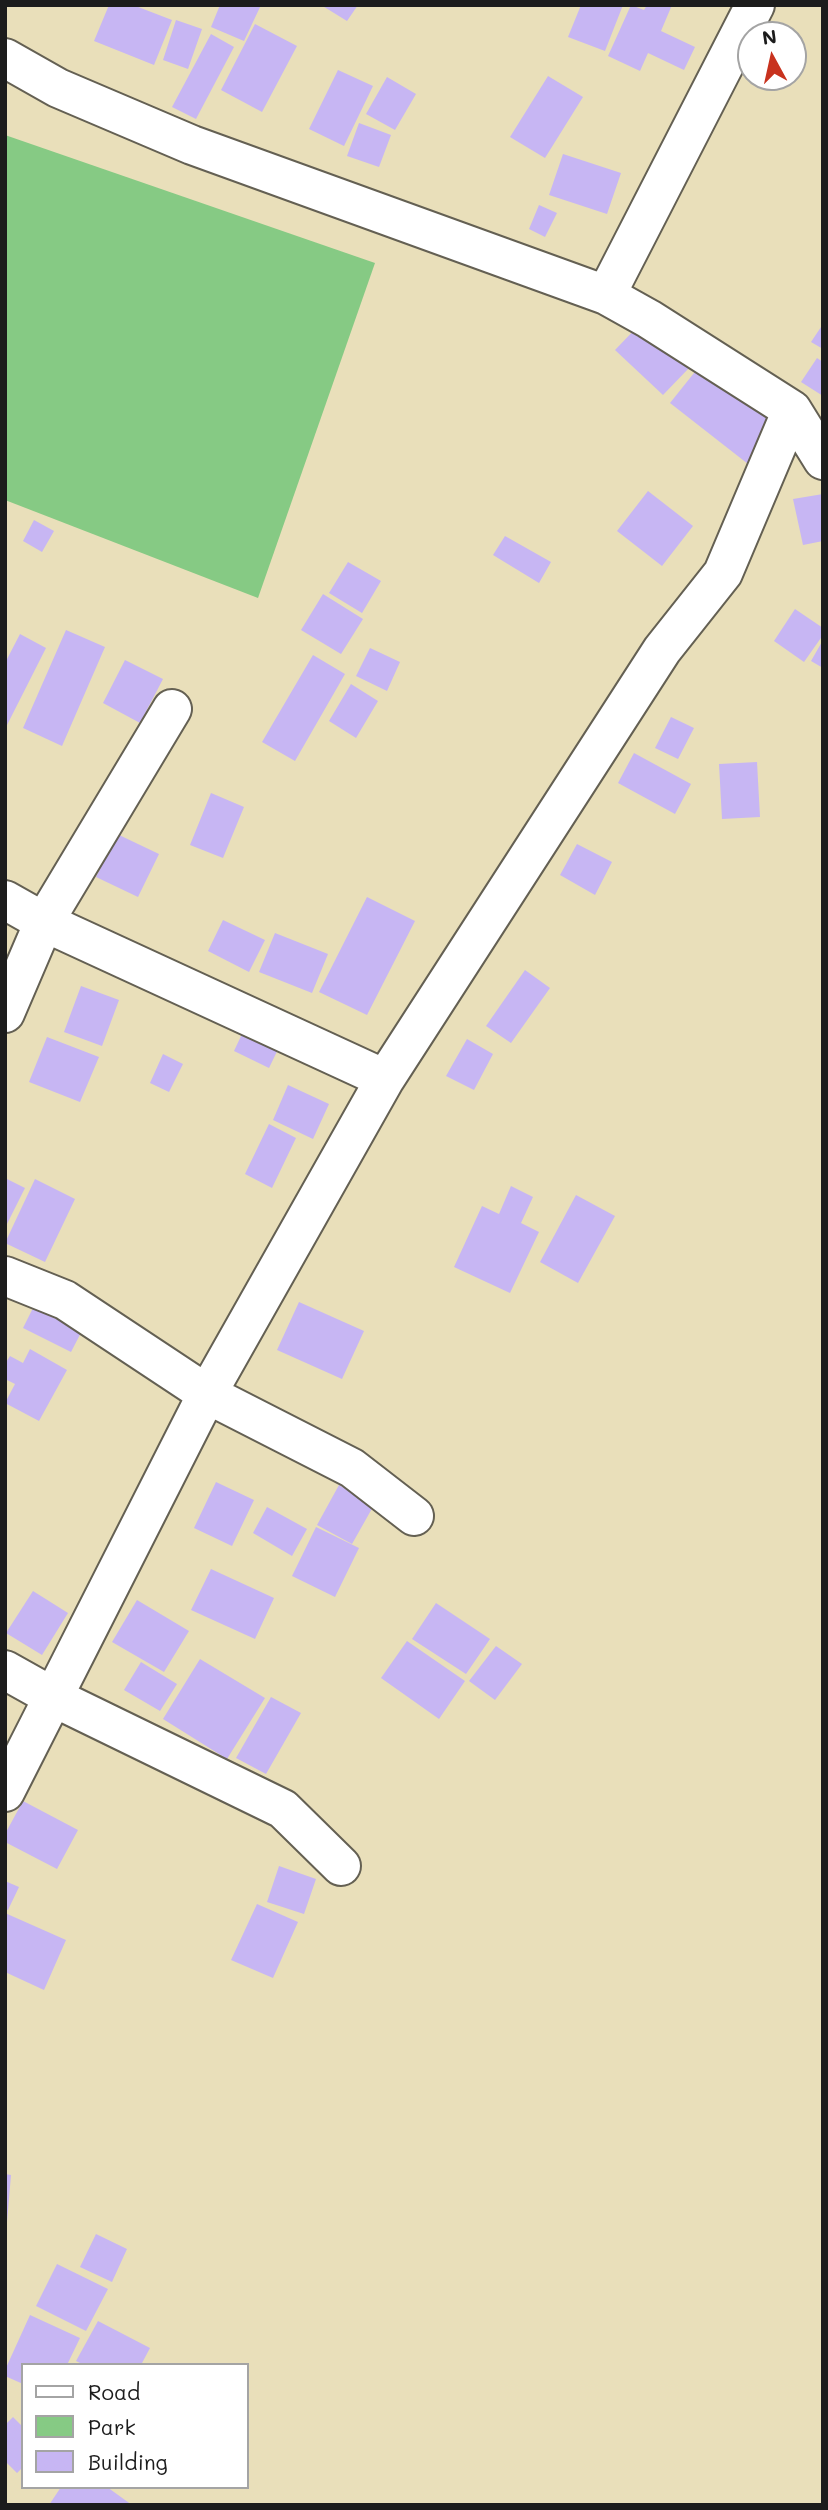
<!DOCTYPE html>
<html>
<head>
<meta charset="utf-8">
<style>
	body { margin:0 }
	#map { position:relative; width:828px; height:2510px; overflow:hidden; background:#e9dfba; font-family:Mali,sans-serif }
	canvas { display:block }
	.frame { position:absolute; inset:0; border:7px solid #1c1c1c; pointer-events:none }
	.legend { position:absolute; left:21px; top:2363px; width:228px; height:126px; box-sizing:border-box; background:#fff; border:2px solid #a4a4a4; margin:0; padding:9px 12px; list-style:none; font-size:21px; color:#1c1c1c }
	.legend li { display:flex; align-items:center; gap:14px; height:35px }
	.legend b { width:35px; border:2px solid #a4a4a4 }
	.north { position:absolute; left:737px; top:21px; width:70px; height:70px; box-sizing:border-box; background:#fff; border:2px solid #a4a4a4; border-radius:50%; rotate:352deg; font-size:19px; font-weight:700; line-height:28px; text-align:center; color:#1c1c1c }
	.north::after { content:''; display:block; margin:auto; width:24px; height:32px; background:#c8321e; clip-path:polygon(50% 0,100% 100%,50% 72%,0 100%) }
</style>
</head>
<body>
<div id="map">
<canvas width="828" height="2510"></canvas>
<div class="frame"></div>
<ul class="legend">
<li><b style="height:9px;background:#fff"></b>Road</li>
<li><b style="height:19px;background:#86ca84"></b>Park</li>
<li><b style="height:19px;background:#c7b6f3"></b>Building</li>
</ul>
<div class="north">N</div>
</div>
<script>
const ctx = document.querySelector('canvas').getContext('2d');
ctx.lineJoin = 'round';
function fillPath(path, color) {
  ctx.fillStyle = color;
  ctx.fill(path, 'evenodd');
}
function shape(rows) {
  const path = new Path2D();
  for (const r of rows) {
    path.moveTo(r[0], r[1]);
    for (let i = 2; i < r.length; i += 2) path.lineTo(r[i], r[i + 1]);
  }
  return path;
}
function trace(path, color, width, dash) {
  ctx.strokeStyle = color;
  ctx.lineWidth = width;
  ctx.lineCap = dash ? 'butt' : 'round';
  ctx.setLineDash(dash || []);
  ctx.stroke(path);
}
fillPath(shape([
	[5,135,375,263,258,598,5,500]
]), '#86ca84');
fillPath(shape([
	[109,5,133,5,172,20,154,65,94,41],
	[220,5,261,5,244,41,211,27],
	[321,5,358,5,347,21],
	[581,5,623,5,605,51,568,37],
	[631,5,644,10,647,5,672,5,661,31,695,47,684,70,648,53,640,71,608,56],
	[176,20,202,29,188,69,163,60],
	[255,24,297,46,262,112,221,90],
	[211,34,234,47,196,119,172,107],
	[338,70,373,86,344,146,309,129],
	[548,76,583,97,545,158,510,137],
	[387,77,416,94,395,130,366,114],
	[359,123,391,135,379,167,347,156],
	[563,154,621,173,607,214,549,195],
	[539,205,557,213,545,237,529,229],
	[641,323,689,368,663,395,615,350],
	[823,324,823,349,811,342],
	[817,358,823,362,823,396,801,382],
	[702,363,788,431,757,471,670,403],
	[648,491,693,526,662,566,617,531],
	[823,494,823,541,803,545,793,499],
	[34,520,54,531,42,552,23,541],
	[505,536,551,562,539,583,493,555],
	[348,562,381,581,362,613,329,593],
	[323,594,363,619,341,654,301,630],
	[795,609,823,628,823,635,804,662,774,641],
	[66,630,105,647,62,746,23,728],
	[20,634,46,648,5,729,5,663],
	[823,640,823,668,811,661],
	[370,648,400,662,387,691,356,676],
	[313,655,345,674,295,761,262,742],
	[125,660,163,679,140,723,103,703],
	[351,684,378,701,356,738,329,721],
	[671,717,694,728,678,759,655,748],
	[634,753,691,784,675,814,618,783],
	[757,762,760,817,722,819,719,764],
	[211,793,244,807,223,858,190,845],
	[117,834,159,854,138,897,96,877],
	[577,844,612,862,595,895,560,875],
	[367,897,415,921,367,1015,319,992],
	[223,920,265,940,249,972,208,951],
	[275,933,328,954,312,993,259,972],
	[525,970,550,988,511,1043,486,1026],
	[81,986,119,1000,102,1046,64,1032],
	[249,1019,285,1035,269,1068,234,1051],
	[47,1037,99,1057,80,1102,29,1082],
	[467,1039,493,1054,474,1090,446,1076],
	[163,1054,183,1064,169,1092,150,1083],
	[288,1085,329,1104,313,1139,273,1120],
	[269,1124,296,1138,272,1188,245,1174],
	[5,1178,25,1188,5,1228],
	[35,1179,75,1199,45,1262,5,1243],
	[511,1186,533,1197,521,1223,539,1232,510,1293,454,1267,482,1206,499,1214],
	[576,1195,615,1216,578,1283,540,1262],
	[36,1302,85,1325,71,1352,23,1328],
	[299,1302,364,1331,342,1379,277,1350],
	[30,1349,67,1370,39,1421,5,1403,15,1384,5,1379,5,1364,10,1356,23,1363],
	[216,1482,254,1500,232,1546,194,1528],
	[339,1485,374,1505,352,1544,317,1525],
	[267,1507,307,1529,292,1556,253,1533],
	[316,1527,359,1548,335,1597,292,1576],
	[211,1569,274,1598,255,1639,191,1610],
	[33,1591,68,1613,42,1655,6,1633],
	[137,1600,189,1631,164,1672,112,1642],
	[436,1603,490,1639,466,1674,412,1639],
	[407,1641,465,1681,439,1719,381,1678],
	[496,1646,522,1664,495,1700,469,1681],
	[200,1659,265,1698,227,1759,163,1719],
	[141,1662,177,1684,160,1711,124,1690],
	[271,1697,301,1713,266,1774,236,1758],
	[23,1801,78,1830,57,1869,5,1842,5,1834],
	[279,1866,316,1879,304,1914,267,1902],
	[5,1881,19,1887,8,1910,5,1909],
	[257,1904,298,1922,273,1978,231,1960],
	[5,1913,66,1940,44,1990,5,1972],
	[5,2174,11,2175,7,2222,5,2222],
	[96,2234,127,2249,112,2282,80,2267],
	[57,2264,108,2289,86,2331,36,2306],
	[30,2315,80,2338,67,2365,23,2365,23,2384,5,2376,5,2370],
	[98,2321,150,2348,141,2365,84,2365,76,2361],
	[13,2417,23,2427,23,2467,17,2473,5,2461,5,2425],
	[61,2487,107,2487,132,2505,49,2505]
]), '#c7b6f3');
const minor = shape([
	[5,58,58,88,192,145,606,295,649,319,792,410,823,460],
	[606,295,755,5],
	[5,900,44,922,385,1079],
	[5,1013,44,922,172,709],
	[5,1276,65,1300,207,1394,352,1468,414,1516],
	[5,1670,55,1698,283,1809,341,1866],
	[5,1792,207,1394,385,1079,662,650,723,573,792,410]
]);
trace(minor, '#646053', 42);
trace(minor, '#fff', 38);
</script>
</body>
</html>
